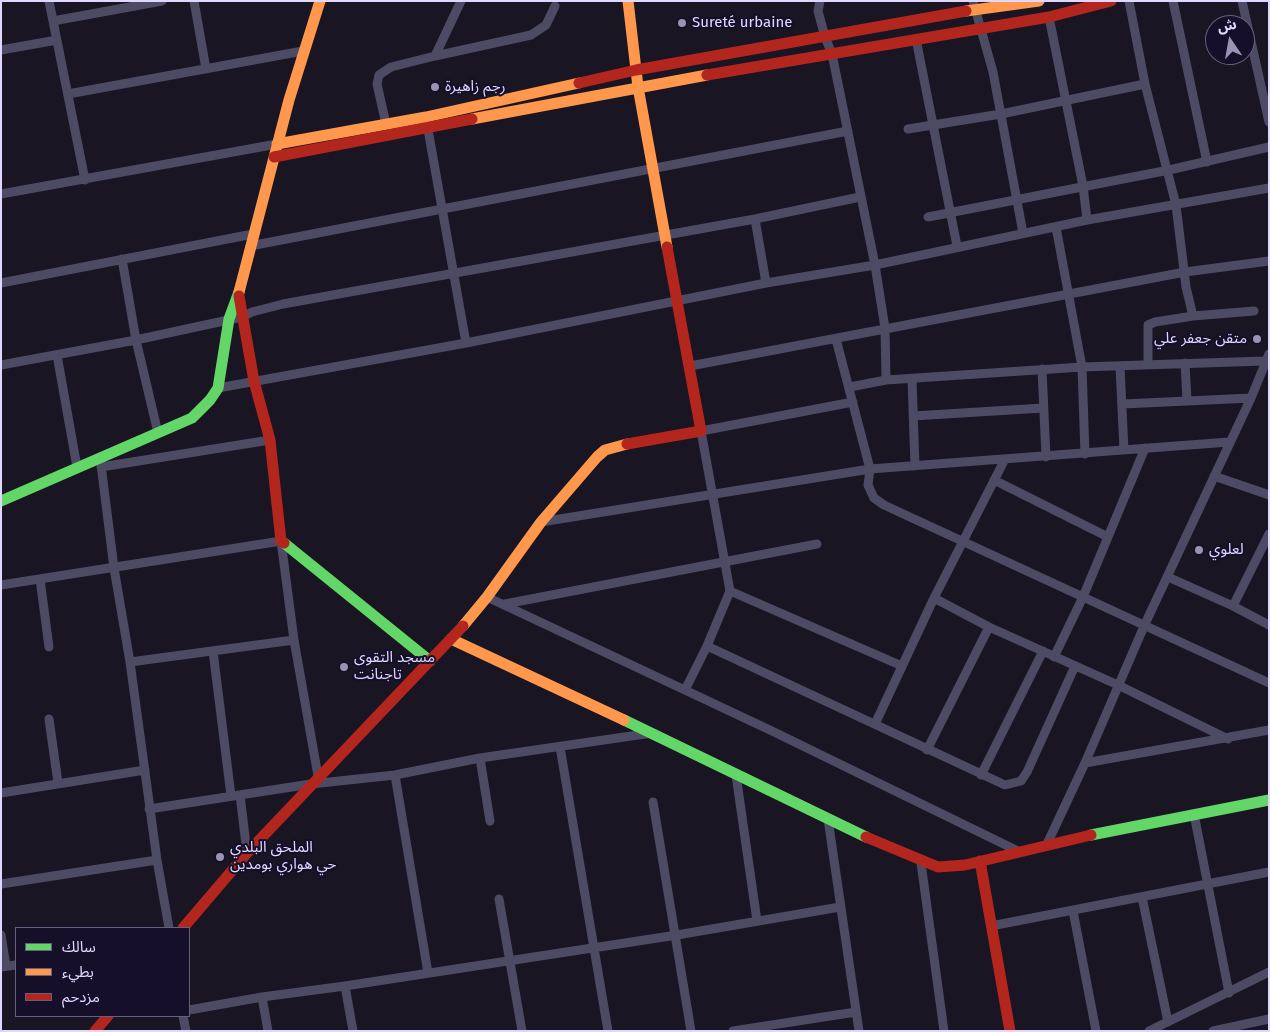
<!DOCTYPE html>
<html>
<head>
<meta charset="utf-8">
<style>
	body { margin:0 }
	#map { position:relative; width:1270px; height:1032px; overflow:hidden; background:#191523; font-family:"Fira Sans","Noto Sans Arabic",sans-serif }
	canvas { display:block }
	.frame { position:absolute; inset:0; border:2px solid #e0d7ff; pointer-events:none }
	.legend { position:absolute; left:15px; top:927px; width:175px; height:90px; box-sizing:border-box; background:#160f29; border:1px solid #675f7f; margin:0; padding:6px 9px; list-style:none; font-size:15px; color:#e0d7ff }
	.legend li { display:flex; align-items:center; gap:10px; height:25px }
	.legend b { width:25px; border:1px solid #675f7f }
	.north { position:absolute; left:1205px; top:15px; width:50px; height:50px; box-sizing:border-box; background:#160f29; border:1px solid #675f7f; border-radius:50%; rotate:348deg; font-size:14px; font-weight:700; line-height:20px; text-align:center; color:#e0d7ff }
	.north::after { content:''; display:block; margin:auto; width:18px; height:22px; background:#9a93b2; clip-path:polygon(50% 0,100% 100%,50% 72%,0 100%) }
</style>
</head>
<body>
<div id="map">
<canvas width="1270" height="1032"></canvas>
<div class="frame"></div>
<ul class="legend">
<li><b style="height:6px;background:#63d668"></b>سالك</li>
<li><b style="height:6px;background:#ff974d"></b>بطيء</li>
<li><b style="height:6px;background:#b3261e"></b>مزدحم</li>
</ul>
<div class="north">ش</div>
</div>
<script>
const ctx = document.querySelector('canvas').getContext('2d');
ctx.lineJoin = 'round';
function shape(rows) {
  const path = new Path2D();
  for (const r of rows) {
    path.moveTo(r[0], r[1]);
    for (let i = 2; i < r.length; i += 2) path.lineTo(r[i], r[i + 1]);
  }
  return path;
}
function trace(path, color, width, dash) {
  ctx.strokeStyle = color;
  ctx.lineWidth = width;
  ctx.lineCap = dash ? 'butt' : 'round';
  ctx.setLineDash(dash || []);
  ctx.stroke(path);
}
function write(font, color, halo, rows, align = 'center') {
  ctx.font = font + ' "Fira Sans","Noto Sans Arabic",sans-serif';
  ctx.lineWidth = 4;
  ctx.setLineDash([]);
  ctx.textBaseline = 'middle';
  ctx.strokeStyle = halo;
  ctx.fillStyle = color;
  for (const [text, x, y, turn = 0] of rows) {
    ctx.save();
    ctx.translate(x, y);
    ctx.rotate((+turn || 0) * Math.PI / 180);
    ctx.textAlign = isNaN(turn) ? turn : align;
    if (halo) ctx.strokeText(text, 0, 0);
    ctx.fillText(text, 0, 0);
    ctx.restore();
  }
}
trace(shape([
	[49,1,85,180],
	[194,1,206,69],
	[820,1,818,11,825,37,832,54,875,265,885,328,886,380],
	[973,1,993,72,1023,233],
	[1129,1,1145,84,1176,205,1186,287,1193,316,1254,311],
	[1173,1,1207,162],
	[1242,1,1269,122],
	[1049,17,1083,186,1087,220],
	[53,21,162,1],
	[916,39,957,246],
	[1,50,57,40],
	[435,56,531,35,546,25,555,6],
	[68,94,303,51],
	[386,124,377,84,379,75,391,67,435,56,461,1],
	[427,124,466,343],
	[908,129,1001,114,1145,84],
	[1,194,277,144],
	[928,217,1169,170,1269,147],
	[755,219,766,283],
	[1056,227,1082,367,1085,454],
	[250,246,848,131],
	[122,259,136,340,158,433],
	[1,283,253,234],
	[836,339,870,469,868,485,874,498,884,505,1269,683],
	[57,355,77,467],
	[1185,363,1187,401],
	[1,365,136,340,242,317,252,312,283,304,755,219,860,197],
	[1148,365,1148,325,1155,322,1193,316],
	[690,366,1185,272,1269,261],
	[1120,367,1124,450],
	[1042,369,1046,457],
	[912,379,915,466],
	[850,387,886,380,1082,367,1265,361],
	[218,388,466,343,766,283,875,265,1087,220,1269,188],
	[1123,404,1251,398],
	[913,416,1043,408],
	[100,457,114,568,130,662,157,860,169,928],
	[101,467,270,440],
	[1214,476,1269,495],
	[994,480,1108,537],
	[541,522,870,469,1229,442],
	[1168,577,1233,606,1269,625],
	[40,579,49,647],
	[1,585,281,541,294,640,318,776],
	[730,591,902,666],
	[487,597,772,731,1018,851],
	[934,598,989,627,1118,685,1228,739],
	[505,604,817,544],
	[1233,606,1269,534],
	[707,646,1005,785,1021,781,1027,772,1075,666],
	[213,651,231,796],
	[1054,657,1083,597,1145,448],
	[130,662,294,640],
	[685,690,707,646,730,591,701,431,853,402],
	[49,719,58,783],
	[875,724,934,598,1004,461],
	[560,747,608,1031],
	[927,750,989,627],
	[480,758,490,821],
	[1085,763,1269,730],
	[395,775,428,973],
	[736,775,757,921],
	[981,775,1043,651],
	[1,793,145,770],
	[240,795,247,853],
	[653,802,691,1031],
	[149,809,311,784,395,775,480,758,652,733],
	[1194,814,1229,993],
	[828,819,859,1031],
	[1047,844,1085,763,1145,624,1251,398,1269,354],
	[921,863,944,1031],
	[1,884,157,860],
	[1142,897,1168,1022],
	[499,899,522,1031],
	[1073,911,1096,1031],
	[991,926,1269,872],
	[1,935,6,966],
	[1,967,16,965],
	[345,986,353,1031],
	[262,997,268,1031],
	[189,1010,262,997,345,986,677,935,840,907],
	[183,1016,186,1031],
	[733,1031,856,1012],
	[1149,1031,1269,972],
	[1213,1031,1269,1019]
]), '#4d4a64', 9);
trace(shape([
	[1,501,192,418,210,400,218,388,229,319,239,292],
	[284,543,430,661],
	[624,720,866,837],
	[1091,835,1269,800]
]), '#63d668', 11);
trace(shape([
	[628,1,638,87,667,247],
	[966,11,1039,1],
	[472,119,707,75],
	[277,144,426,117,579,83],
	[239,292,289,100,320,1],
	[463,626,487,597,541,522,597,457,605,450,627,444],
	[451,639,624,720]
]), '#ff974d', 11);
trace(shape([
	[707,75,1049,17,1111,1],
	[579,83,636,70,966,11],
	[274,157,472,119],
	[239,296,254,381,270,440,281,541,284,543],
	[627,444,701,431,667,247],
	[866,837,938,867,965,865,1091,835],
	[980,861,1010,1031],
	[183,928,247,853,463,626],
	[95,1031,108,1016]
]), '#b3261e', 11);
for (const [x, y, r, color] of [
	[682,23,5,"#9a93b2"],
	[435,87,5,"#9a93b2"],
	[1257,339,5,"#9a93b2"],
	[1199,550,5,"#9a93b2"],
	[344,667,5,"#9a93b2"],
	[220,857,5,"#9a93b2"]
]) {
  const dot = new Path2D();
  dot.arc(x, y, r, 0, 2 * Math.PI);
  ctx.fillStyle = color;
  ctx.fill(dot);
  trace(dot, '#160f29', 2);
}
write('15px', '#e0d7ff', '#160f29', [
	["Sureté urbaine",692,23],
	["رجم زاهيرة",445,87],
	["متقن جعفر علي",1247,339,"right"],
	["لعلوي",1209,550],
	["مسجد التقوى",354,658],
	["تاجنانت",354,675],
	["الملحق البلدي",230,848],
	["حي هواري بومدين",230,865]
], 'left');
</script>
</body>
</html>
